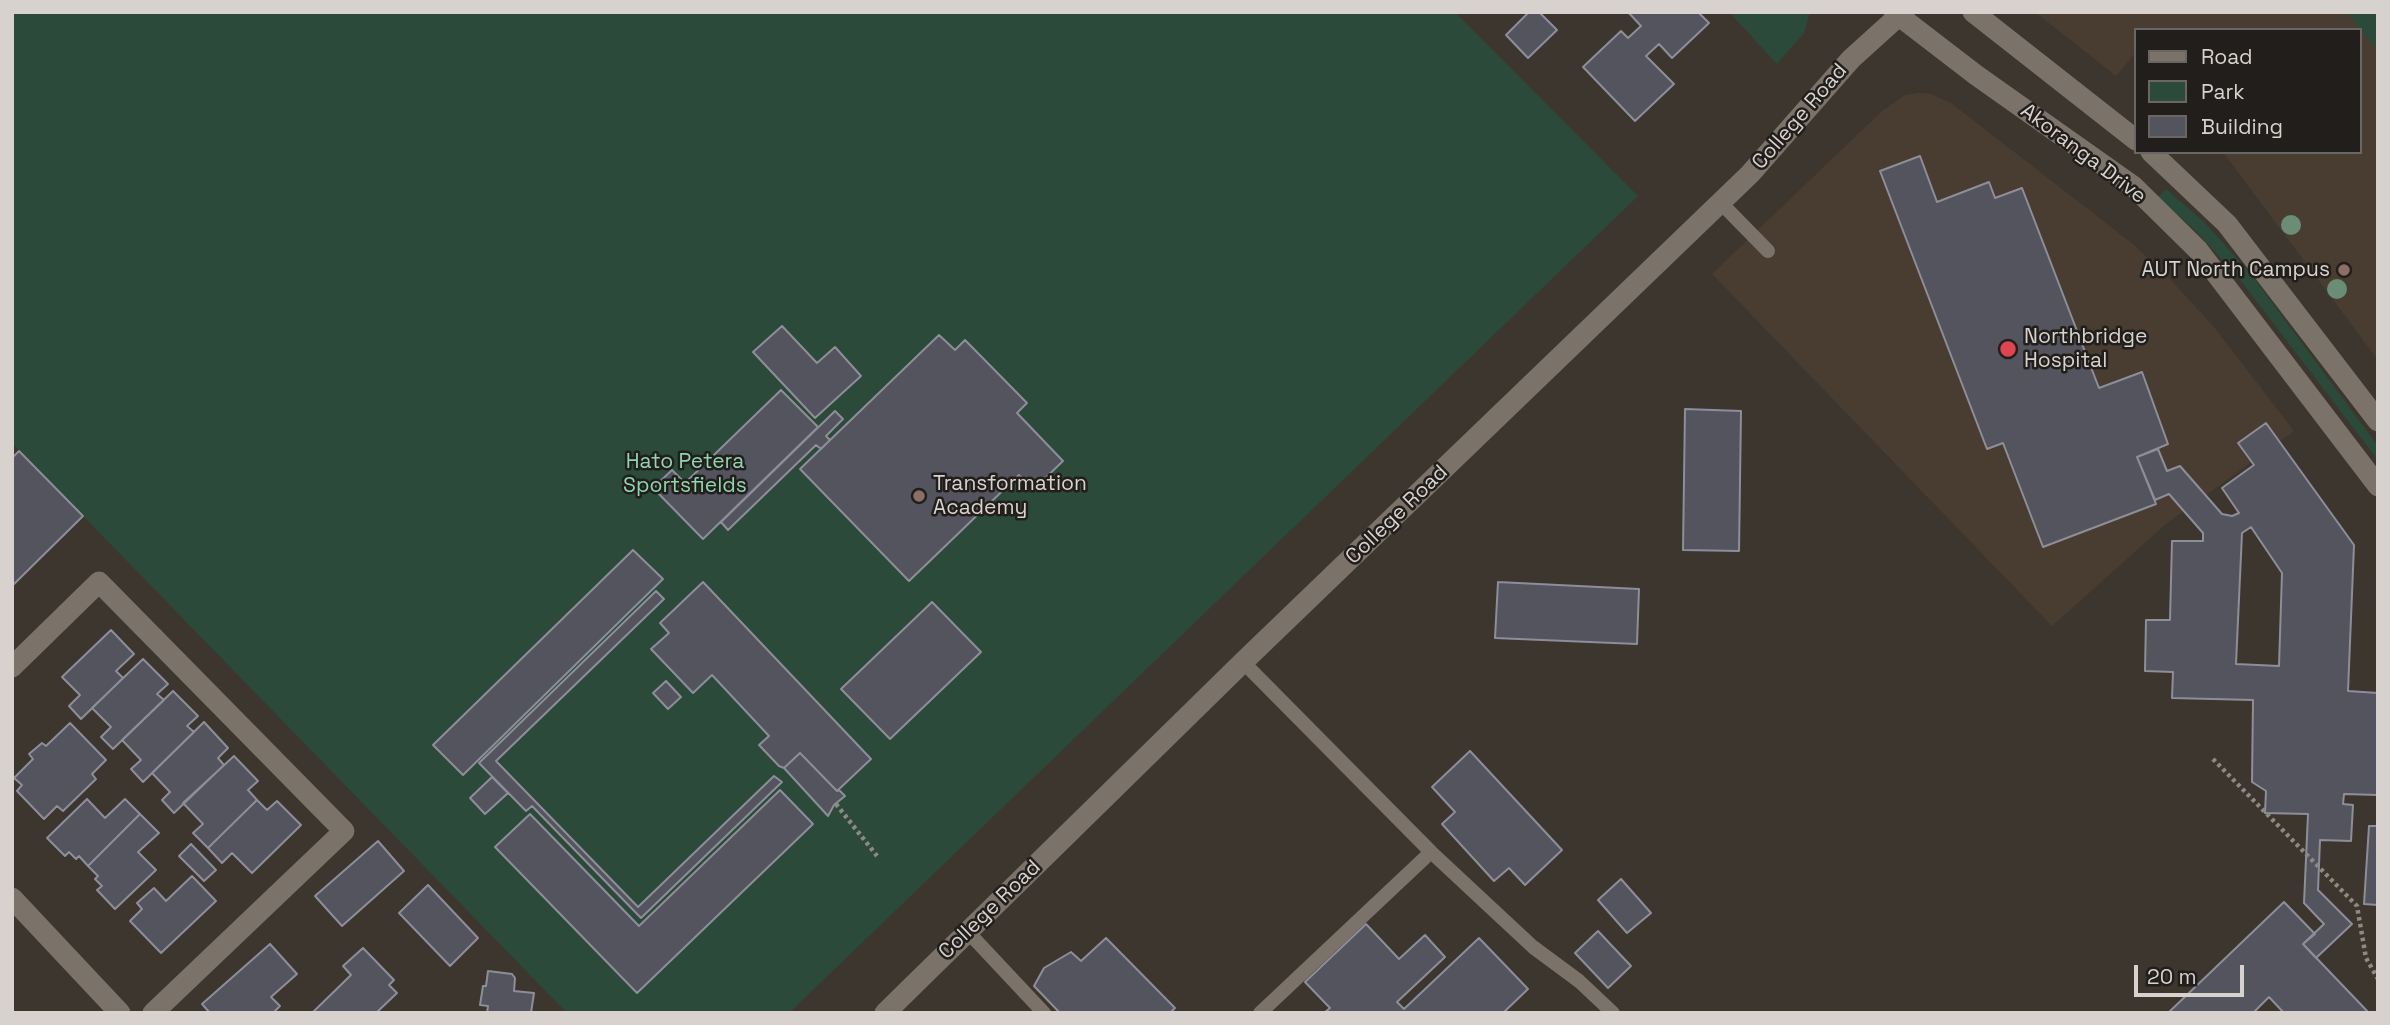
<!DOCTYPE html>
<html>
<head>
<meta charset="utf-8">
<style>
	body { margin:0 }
	#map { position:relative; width:2390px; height:1025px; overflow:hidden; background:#3d362e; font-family:"Space Grotesk",sans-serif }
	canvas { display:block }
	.frame { position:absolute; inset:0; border:14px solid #d7d2ce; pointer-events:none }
	.legend { position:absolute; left:2134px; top:28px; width:228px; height:126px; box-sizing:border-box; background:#211e1b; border:2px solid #6a6663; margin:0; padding:9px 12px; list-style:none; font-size:21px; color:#d7d2ce }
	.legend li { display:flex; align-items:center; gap:14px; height:35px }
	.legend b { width:35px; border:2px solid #6a6663 }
	.scale { position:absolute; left:2134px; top:965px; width:110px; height:32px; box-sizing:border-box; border:4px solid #d7d2ce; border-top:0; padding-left:9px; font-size:21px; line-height:24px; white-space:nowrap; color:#d7d2ce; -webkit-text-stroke:5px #211e1b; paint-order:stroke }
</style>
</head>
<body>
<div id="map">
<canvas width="2390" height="1025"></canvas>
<div class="frame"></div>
<ul class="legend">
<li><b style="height:9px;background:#7b726a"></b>Road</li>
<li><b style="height:19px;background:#2b4a3a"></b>Park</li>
<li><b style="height:19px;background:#53545e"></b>Building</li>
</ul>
<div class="scale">20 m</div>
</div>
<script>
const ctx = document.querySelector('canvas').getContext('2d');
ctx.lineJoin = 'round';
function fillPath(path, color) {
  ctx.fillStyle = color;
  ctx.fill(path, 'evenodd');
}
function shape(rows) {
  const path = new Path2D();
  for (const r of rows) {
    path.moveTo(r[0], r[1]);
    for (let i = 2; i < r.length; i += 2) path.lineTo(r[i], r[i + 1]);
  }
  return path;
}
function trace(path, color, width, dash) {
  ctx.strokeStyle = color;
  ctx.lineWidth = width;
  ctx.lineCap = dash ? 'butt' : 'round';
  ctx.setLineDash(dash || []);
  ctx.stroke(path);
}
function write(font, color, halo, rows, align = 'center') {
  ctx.font = font + ' "Space Grotesk",sans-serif';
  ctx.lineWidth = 5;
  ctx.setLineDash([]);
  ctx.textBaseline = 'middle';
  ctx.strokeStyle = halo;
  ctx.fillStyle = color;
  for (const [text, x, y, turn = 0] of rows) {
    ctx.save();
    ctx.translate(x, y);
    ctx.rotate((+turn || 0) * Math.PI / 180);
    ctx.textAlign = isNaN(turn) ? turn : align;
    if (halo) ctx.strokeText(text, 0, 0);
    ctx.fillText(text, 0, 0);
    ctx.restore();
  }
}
fillPath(shape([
	[2035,12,2378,12,2378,360,2223,152,2360,152,2360,30,2136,30,2136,52,2116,76],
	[1919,93,1931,94,1951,103,2133,244,2170,279,2214,327,2294,431,2165,525,2052,626,1712,274,1882,111,1905,95]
]), '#493d31');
fillPath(shape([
	[12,12,1455,12,1638,196,789,1013,567,1013,12,443],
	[1729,12,1810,12,1804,33,1777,64],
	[2347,12,2378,12,2378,52],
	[2166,189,2204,222,2250,273,2378,446,2378,460,2241,281,2198,233,2158,197]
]), '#2b4a3a');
const building = shape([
	[1529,12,1539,12,1557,30,1528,58,1506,35,1529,12],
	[1628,12,1698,12,1709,23,1672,58,1659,44,1646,56,1674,84,1635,121,1583,67,1621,31,1628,38,1641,26,1628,12],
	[1920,156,1937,202,1989,182,1995,198,2022,188,2099,388,2142,372,2168,444,2137,457,2156,504,2043,547,2003,443,1987,449,1880,171,1920,156],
	[782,326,817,363,835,347,861,376,815,418,753,352,782,326],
	[939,335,955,350,965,340,1027,403,1017,413,1063,461,1033,490,1019,475,909,581,800,469,939,335],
	[781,390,818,427,703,539,653,488,672,470,685,483,781,390],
	[1685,409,1741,411,1739,551,1683,550,1685,409],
	[835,411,843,419,826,436,830,440,821,449,816,445,728,530,721,522,835,411],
	[2266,423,2354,545,2348,691,2378,693,2378,795,2344,794,2343,804,2353,805,2351,841,2320,840,2318,890,2352,924,2316,958,2303,944,2324,924,2304,903,2308,814,2265,813,2266,791,2252,782,2253,700,2172,698,2173,672,2145,671,2146,620,2170,620,2172,541,2203,541,2203,533,2169,494,2155,500,2137,457,2158,449,2167,471,2180,466,2222,514,2232,516,2239,513,2222,488,2254,465,2238,443,2266,423],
	[2251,527,2282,573,2279,666,2236,664,2242,533,2251,527],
	[19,451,83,516,12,586,12,458,19,451],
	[633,550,663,579,463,775,433,745,633,550],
	[703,582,871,759,837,791,800,753,784,768,779,766,759,745,769,736,712,675,693,693,651,649,669,633,660,623,703,582],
	[1498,582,1639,589,1637,644,1495,638,1498,582],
	[656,591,664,599,496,761,638,907,774,776,782,782,641,918,532,806,526,811,479,763,656,591],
	[932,602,981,652,890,739,841,689,932,602],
	[111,630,134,654,116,671,123,678,81,719,69,706,80,695,62,677,111,630],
	[143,659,168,684,157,694,164,700,113,749,101,737,111,727,92,708,143,659],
	[666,681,681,697,668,709,653,693,666,681],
	[173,691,198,716,187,726,194,732,143,782,131,769,141,760,122,740,173,691],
	[204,722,228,748,218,758,224,765,174,813,162,800,170,792,152,773,204,722],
	[70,723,106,760,92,774,96,779,63,811,57,806,44,819,17,791,22,785,14,778,33,759,29,754,42,743,46,746,70,723],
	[1470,751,1562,850,1525,885,1509,868,1494,881,1442,824,1455,812,1432,787,1470,751],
	[800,753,837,791,839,790,845,796,834,805,828,816,784,768,800,753],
	[234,756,258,781,248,790,257,800,208,848,193,833,203,824,183,803,234,756],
	[492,777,508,793,485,814,470,798,492,777],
	[780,790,813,824,637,993,495,847,530,814,639,926,780,790],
	[87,799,105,818,125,799,140,814,88,866,79,856,76,859,69,852,65,856,47,838,87,799],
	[257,800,267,810,277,801,301,825,252,873,232,853,222,863,208,848,257,800],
	[140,814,159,833,138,852,156,870,115,909,97,890,102,886,95,879,98,876,88,866,140,814],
	[2369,826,2378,826,2378,905,2364,904,2369,826],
	[378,841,404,871,342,926,315,896,378,841],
	[191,844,216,870,204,881,179,856,191,844],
	[192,876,216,901,161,953,130,921,142,909,137,903,154,888,166,901,192,876],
	[1621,879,1651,913,1627,933,1598,900,1621,879],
	[428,885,478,938,450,966,399,913,428,885],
	[2284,902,2315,934,2303,944,2369,1013,2284,1013,2269,997,2253,1013,2168,1013,2284,902],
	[1366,924,1399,959,1425,935,1445,957,1397,1002,1404,1009,1479,938,1528,989,1503,1013,1324,1013,1330,1008,1305,982,1366,924],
	[1598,931,1631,966,1608,988,1575,953,1598,931],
	[1106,938,1175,1008,1170,1013,1060,1013,1034,986,1044,968,1071,952,1081,961,1106,938],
	[270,944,297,974,271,997,280,1006,273,1013,210,1013,202,1004,270,944],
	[363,948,394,980,389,985,397,993,376,1013,312,1013,351,975,343,966,363,948],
	[488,971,512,974,515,978,514,991,534,993,531,1013,487,1013,488,1006,480,1005,483,986,486,986,488,971]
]);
fillPath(building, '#53545e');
trace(building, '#8d8e99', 2);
trace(shape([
	[2213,759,2357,906,2366,958,2378,979],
	[836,804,877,856]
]), '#8f8983', 4.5, [3.5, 3.5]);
trace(shape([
	[1721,203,1768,251],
	[1243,662,1431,852,1533,947,1579,981,1613,1013],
	[968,932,1044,1013],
	[1260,1013,1431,852]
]), '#7b726a', 14);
trace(shape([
	[12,667,99,582,344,831,153,1013],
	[12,898,120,1013]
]), '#7b726a', 21);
trace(shape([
	[1894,12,1976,75,2133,186,2198,250,2378,486],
	[1973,12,2136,140],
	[2151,152,2227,224,2378,421],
	[885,1013,1243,662,1750,174,1851,59,1903,12]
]), '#7b726a', 21);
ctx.fillStyle = '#6a8d76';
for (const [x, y] of [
	[2291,225],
	[2337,289]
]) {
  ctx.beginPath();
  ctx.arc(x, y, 10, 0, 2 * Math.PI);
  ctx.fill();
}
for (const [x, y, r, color] of [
	[2344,270,7,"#8d6e63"],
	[2008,349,9,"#e0444e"],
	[919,496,7,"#8d6e63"]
]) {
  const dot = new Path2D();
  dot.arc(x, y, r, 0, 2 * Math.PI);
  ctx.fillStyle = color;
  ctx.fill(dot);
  trace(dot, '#211e1b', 2.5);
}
write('21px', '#d7d2ce', '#211e1b', [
	["College Road",1800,117,-49],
	["Akoranga Drive",2083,154,37],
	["College Road",1397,515,-44],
	["College Road",990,910,-44]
]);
write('21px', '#d7d2ce', '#211e1b', [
	["AUT North Campus",2330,270,"right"],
	["Northbridge",2024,337],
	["Hospital",2024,361],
	["Transformation",933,484],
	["Academy",933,508]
], 'left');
write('21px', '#8fd5b0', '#211e1b', [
	["Hato Petera",685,462],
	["Sportsfields",685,486]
]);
</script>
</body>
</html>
